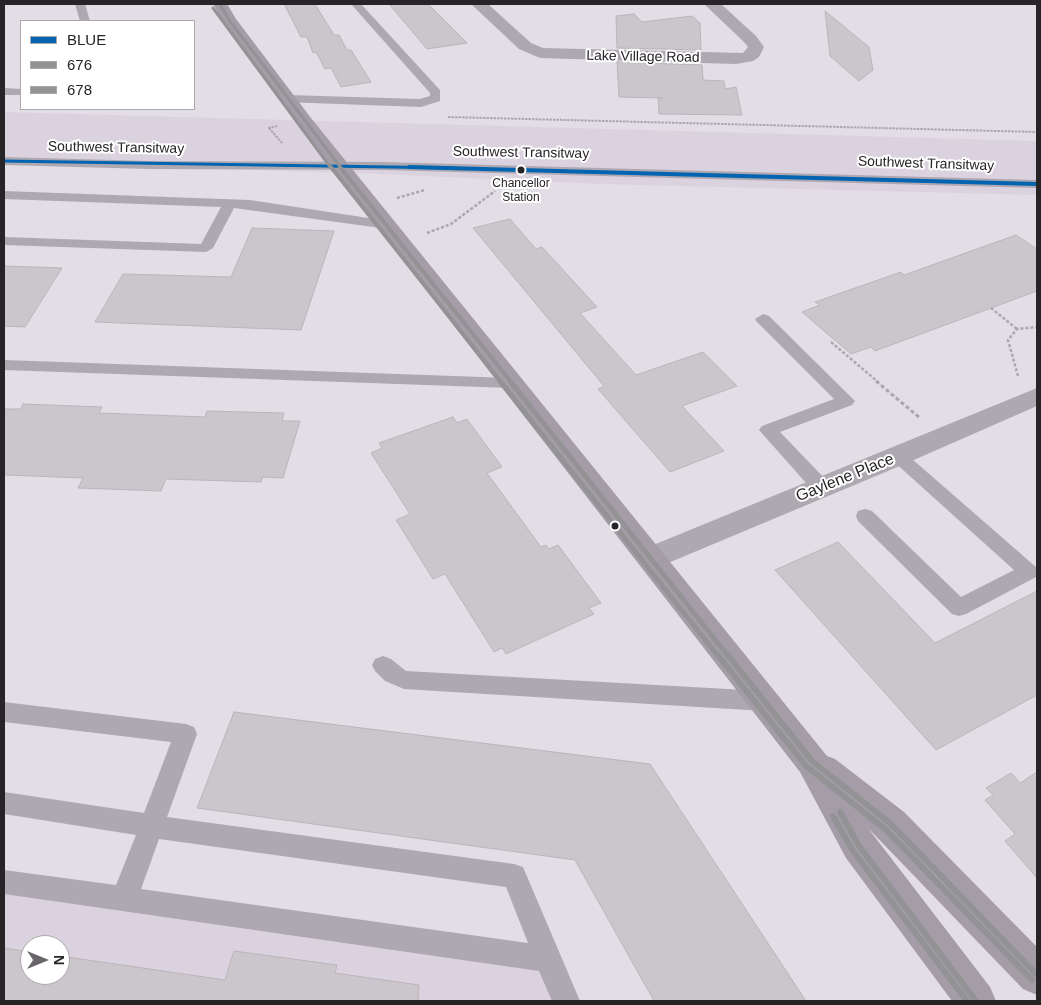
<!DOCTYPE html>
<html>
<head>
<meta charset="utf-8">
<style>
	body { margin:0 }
	#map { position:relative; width:1041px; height:1005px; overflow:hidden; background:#e3dee5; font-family:Helvetica,sans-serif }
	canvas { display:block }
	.frame { position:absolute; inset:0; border:5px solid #272428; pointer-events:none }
	.legend { position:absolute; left:20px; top:20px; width:175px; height:90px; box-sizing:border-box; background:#fff; border:1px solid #a9a7a9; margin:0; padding:6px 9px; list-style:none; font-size:15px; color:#272428 }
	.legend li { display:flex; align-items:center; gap:10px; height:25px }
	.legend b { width:25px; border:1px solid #a9a7a9 }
	.north { position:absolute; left:20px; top:935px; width:50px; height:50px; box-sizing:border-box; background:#fff; border:1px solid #a9a7a9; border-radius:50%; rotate:90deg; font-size:14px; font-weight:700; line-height:20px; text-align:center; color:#272428 }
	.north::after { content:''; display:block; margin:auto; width:18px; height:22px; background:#69656a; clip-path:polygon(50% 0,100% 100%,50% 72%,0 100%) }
</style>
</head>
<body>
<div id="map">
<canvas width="1041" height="1005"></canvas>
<div class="frame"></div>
<ul class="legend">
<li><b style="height:6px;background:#0064b1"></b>BLUE</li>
<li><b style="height:6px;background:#939294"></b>676</li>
<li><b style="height:6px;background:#939294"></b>678</li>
</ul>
<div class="north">N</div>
</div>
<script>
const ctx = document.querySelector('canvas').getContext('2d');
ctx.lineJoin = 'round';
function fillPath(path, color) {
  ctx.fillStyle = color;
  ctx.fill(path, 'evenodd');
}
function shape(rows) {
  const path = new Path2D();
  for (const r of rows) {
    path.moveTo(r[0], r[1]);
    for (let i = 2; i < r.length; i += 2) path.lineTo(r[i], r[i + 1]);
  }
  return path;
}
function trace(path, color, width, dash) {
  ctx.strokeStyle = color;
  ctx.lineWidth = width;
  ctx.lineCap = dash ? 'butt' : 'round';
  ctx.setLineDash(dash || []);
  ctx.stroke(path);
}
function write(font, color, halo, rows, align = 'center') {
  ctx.font = font + ' Helvetica,sans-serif';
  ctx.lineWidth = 4;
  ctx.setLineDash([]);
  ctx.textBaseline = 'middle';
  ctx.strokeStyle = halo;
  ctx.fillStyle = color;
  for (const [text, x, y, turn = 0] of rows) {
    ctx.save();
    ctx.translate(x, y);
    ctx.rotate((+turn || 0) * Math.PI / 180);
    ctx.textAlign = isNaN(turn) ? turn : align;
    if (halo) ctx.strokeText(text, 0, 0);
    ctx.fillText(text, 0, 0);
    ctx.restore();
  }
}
fillPath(shape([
	[4,112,1037,141,1037,195,600,184,380,174,4,162],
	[4,882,547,959,566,1001,4,1001],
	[30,945,60,945,60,975,30,975]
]), '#dbd2df');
const building = shape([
	[284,4,315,4,334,35,339,35,347,50,351,50,371,82,341,87,331,68,325,69,316,52,313,53,307,37,301,37,284,4],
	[389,4,428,4,467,43,427,49,389,4],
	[825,11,869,47,873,70,859,81,830,56,825,11],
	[634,14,642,22,692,16,700,23,701,50,617,48,616,16,634,14],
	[617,62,702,65,703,80,724,81,725,89,736,87,742,115,659,114,658,98,663,98,619,97,617,62],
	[510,219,536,249,542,247,597,307,580,313,636,375,703,352,737,386,682,406,724,451,670,472,598,389,604,386,473,228,510,219],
	[252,228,334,231,301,330,95,322,123,274,231,277,252,228],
	[1016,235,1037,249,1037,291,875,351,871,347,851,354,802,312,820,305,815,302,901,272,904,275,1016,235],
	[4,266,62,268,25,327,4,326,4,266],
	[23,404,102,407,99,413,205,417,207,411,284,413,282,421,300,421,283,478,263,477,261,482,166,479,161,491,78,488,83,478,4,475,4,409,21,409,23,404],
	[453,417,457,423,467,419,502,467,487,473,541,547,546,545,549,549,558,545,601,603,589,608,594,614,506,654,502,648,494,652,445,574,433,579,396,520,410,514,371,453,382,448,379,443,453,417],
	[838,542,935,643,1037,591,1037,695,936,750,775,570,838,542],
	[234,712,650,764,806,1001,654,1001,575,860,197,808,234,712],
	[1037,772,1037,878,1005,841,1015,834,985,800,993,795,986,788,1011,773,1020,783,1037,772],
	[4,948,30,952,30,975,60,975,60,956,225,980,234,951,337,965,335,973,419,985,418,1001,4,1001,4,948]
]);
fillPath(building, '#cac6cb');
trace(building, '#b9b5ba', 1);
trace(shape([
	[448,117,1037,132],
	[268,128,278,126],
	[269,128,283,144]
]), '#aca7ae', 2, [2.5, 1]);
trace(shape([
	[397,198,425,190],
	[427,233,451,224,495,191],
	[991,308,1017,329],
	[831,342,878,382],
	[1018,376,1008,340,1017,329,1037,327]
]), '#aca7ae', 2.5, [3, 2]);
trace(shape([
	[876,381,920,418]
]), '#aca7ae', 3, [4, 2.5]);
fillPath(shape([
	[75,4,85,4,90,21,80,21,75,4],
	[351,4,361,4,440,90,440,101,421,107,284,102,282,99,288,95,420,99,430,96,430,93,351,4],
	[4,88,21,89,21,95,4,95,4,88],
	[4,157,150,161,383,162,1037,180,1037,188,383,170,150,169,4,165,4,157],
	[4,191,250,200,388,221,395,225,388,229,234,208,213,248,206,252,4,245,4,237,201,244,221,207,4,199,4,191],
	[763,314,769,316,855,401,852,405,780,432,829,483,831,488,829,493,822,495,815,493,759,430,762,426,834,399,757,322,755,319,763,314],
	[4,360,510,378,516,379,518,383,516,387,510,388,4,370,4,360],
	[898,450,904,452,1036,567,1036,577,966,614,959,616,952,614,858,521,856,516,858,511,865,509,872,511,961,597,1014,570,892,460,889,456,892,452,898,450],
	[383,656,391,659,406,671,764,691,772,694,775,701,772,708,764,711,404,689,385,681,375,671,372,665,375,659,383,656],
	[4,702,186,724,194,727,197,734,167,817,514,864,523,867,580,1001,552,1001,539,971,4,894,4,870,116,885,136,835,4,814,4,792,144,813,171,742,4,722,4,702],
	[159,839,506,887,528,943,141,889,159,839]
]), '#aea8b1');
fillPath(shape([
	[471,4,488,4,531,43,543,48,743,53,748,47,744,42,704,4,721,4,756,36,764,47,759,57,753,61,736,64,540,58,519,49,471,4],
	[1037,388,1037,406,907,463,661,566,651,569,641,566,637,558,641,550,1037,388]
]), '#aea8b1');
fillPath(shape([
	[213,4,227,4,236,19,311,118,827,756,835,759,904,812,1037,947,1037,995,1023,989,868,828,990,987,996,1001,952,1001,846,858,800,772,299,126,224,23,213,4]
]), '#a49da8');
trace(shape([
	[4,161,454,168]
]), '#0064b1', 3);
trace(shape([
	[409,167,1037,184]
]), '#0064b1', 4);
trace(shape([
	[220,4,229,20,341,168]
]), '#939294', 3);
trace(shape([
	[340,167,511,382]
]), '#939294', 4);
trace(shape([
	[510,381,728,656]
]), '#939294', 5);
trace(shape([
	[727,654,812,761,891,824,1037,975],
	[840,812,859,846,976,1001]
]), '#939294', 6);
trace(shape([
	[213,8,331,168]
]), '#939294', 3);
trace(shape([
	[331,167,501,382]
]), '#939294', 4);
trace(shape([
	[500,381,718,656]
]), '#939294', 5);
trace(shape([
	[717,654,806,766,886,830,1032,980],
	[833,816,853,851,967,1001]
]), '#939294', 6);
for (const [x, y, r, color] of [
	[521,170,4.5,"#272428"],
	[615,526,4.5,"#272428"]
]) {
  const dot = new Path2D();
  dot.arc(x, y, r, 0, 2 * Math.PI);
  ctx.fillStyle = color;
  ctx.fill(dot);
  trace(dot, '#fff', 2);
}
write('12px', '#272428', '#fff', [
	["Chancellor",521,184],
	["Station",521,198]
]);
write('14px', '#272428', '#fff', [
	["Lake Village Road",643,57,1],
	["Southwest Transitway",116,148,1],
	["Southwest Transitway",521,153,1],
	["Southwest Transitway",926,164,2]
]);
write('16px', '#272428', '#fff', [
	["Gaylene Place",845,478,-22]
]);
</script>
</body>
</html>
